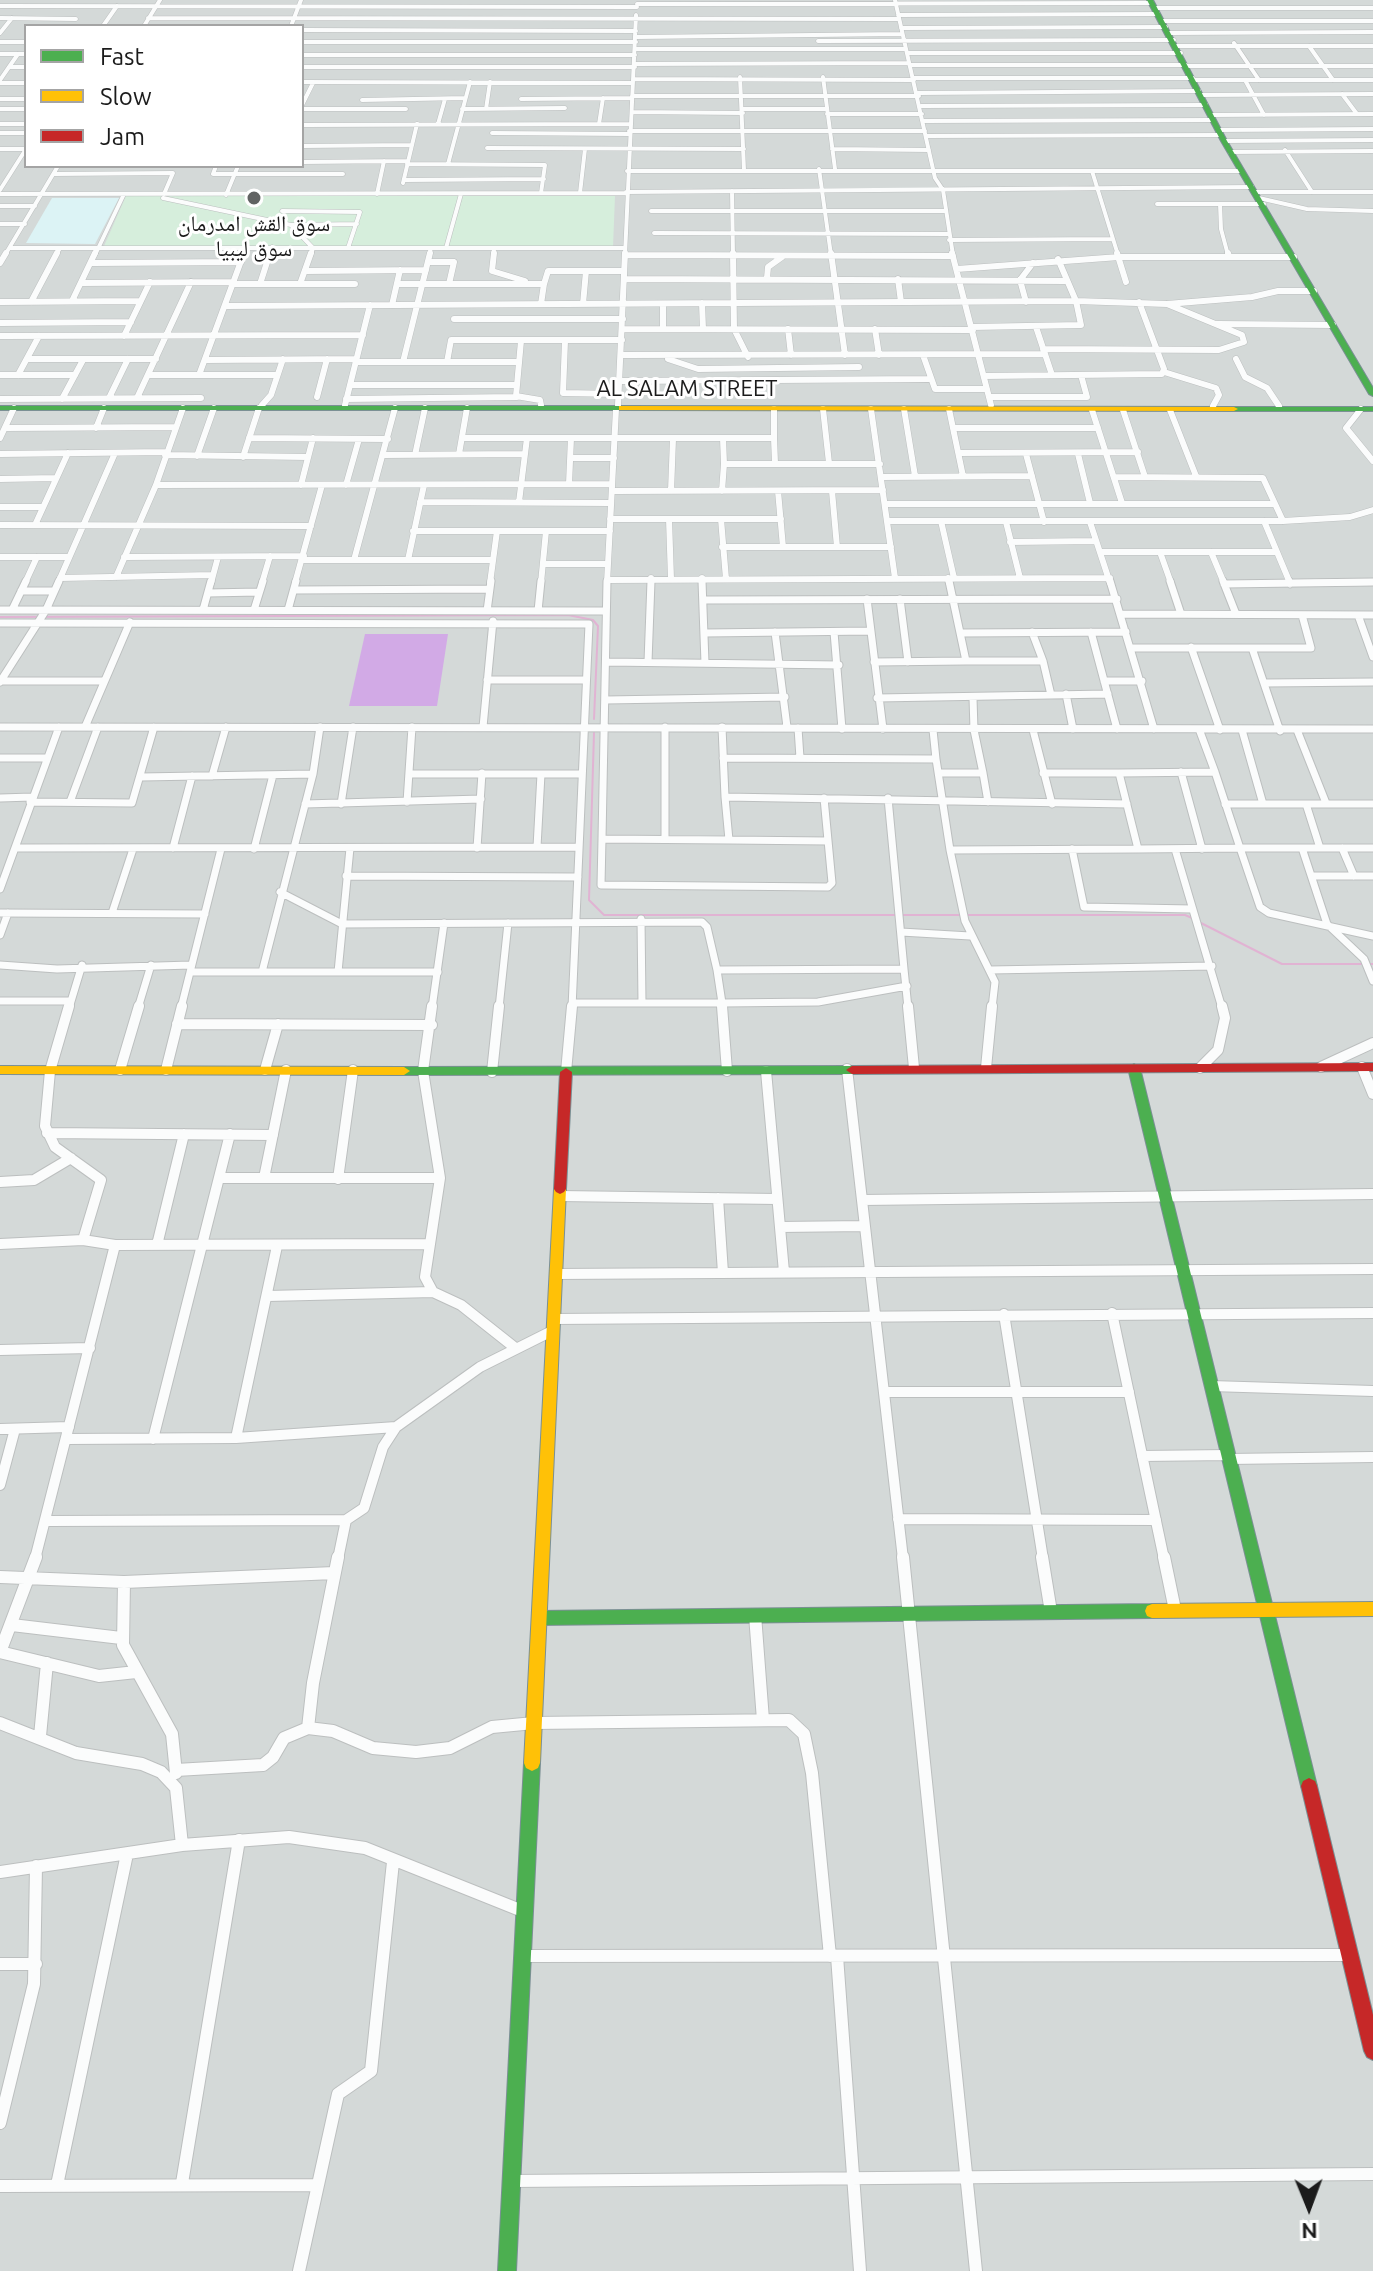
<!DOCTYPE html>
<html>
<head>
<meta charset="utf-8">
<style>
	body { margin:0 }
	#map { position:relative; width:1373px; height:2271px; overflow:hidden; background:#e2eae9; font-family:Ubuntu,sans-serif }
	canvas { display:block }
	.legend { position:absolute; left:24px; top:24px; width:280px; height:144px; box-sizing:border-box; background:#fff; border:2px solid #a4a4a4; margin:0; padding:10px 14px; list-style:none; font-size:24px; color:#1b1b1b }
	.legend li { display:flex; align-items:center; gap:16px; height:40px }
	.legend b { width:40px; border:2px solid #a4a4a4 }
	.north { position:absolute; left:1269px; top:2167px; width:80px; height:80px; -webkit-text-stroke:6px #fff; paint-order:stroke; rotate:179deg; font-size:22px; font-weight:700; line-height:32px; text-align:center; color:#1b1b1b }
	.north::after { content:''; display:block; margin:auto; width:28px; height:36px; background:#1b1b1b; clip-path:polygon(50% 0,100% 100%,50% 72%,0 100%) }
</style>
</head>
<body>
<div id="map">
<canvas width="1373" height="2271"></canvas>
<ul class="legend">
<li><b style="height:10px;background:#4caf50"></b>Fast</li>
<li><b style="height:10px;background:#ffc107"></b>Slow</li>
<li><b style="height:10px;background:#c62828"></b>Jam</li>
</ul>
<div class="north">N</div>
</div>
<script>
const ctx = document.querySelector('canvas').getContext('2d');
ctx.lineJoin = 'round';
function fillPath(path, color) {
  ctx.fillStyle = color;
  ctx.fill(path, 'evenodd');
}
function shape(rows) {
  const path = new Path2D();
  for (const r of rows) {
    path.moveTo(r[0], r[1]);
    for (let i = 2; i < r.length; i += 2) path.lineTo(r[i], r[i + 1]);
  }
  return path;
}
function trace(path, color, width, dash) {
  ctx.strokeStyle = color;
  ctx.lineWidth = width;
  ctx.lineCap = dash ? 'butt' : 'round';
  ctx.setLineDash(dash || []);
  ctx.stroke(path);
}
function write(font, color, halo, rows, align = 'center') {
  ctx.font = font + ' Ubuntu,"Noto Naskh Arabic",sans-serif';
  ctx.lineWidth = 6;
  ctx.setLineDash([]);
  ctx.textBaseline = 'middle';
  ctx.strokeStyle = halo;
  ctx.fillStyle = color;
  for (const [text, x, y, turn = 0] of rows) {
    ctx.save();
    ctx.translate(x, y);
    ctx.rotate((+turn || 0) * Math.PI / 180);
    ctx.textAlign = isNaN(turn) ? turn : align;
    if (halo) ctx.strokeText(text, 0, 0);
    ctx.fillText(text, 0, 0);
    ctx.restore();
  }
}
fillPath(shape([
	[0,0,1373,0,1373,2271,0,2271],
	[26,26,302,26,302,166,26,166]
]), '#d4d9d8');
fillPath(shape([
	[126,196,615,196,613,247,104,246]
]), '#d6eedc');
fillPath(shape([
	[52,198,119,198,95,244,26,243]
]), '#dcf3f5');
fillPath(shape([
	[365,634,448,634,437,706,349,706]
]), '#d2aae6');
trace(shape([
	[0,617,568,615,593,620,598,626,594,719],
	[594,733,589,900,604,915,1185,915,1192,918],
	[1199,922,1282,964,1373,964]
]), '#e1b3d3', 2);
const streetFar4 = shape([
	[895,0,935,178,943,190,953,255],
	[637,4,1152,3],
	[0,6,637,7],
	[1155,8,1373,8],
	[898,15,1158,14],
	[0,18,76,19],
	[148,18,899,19],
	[1163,21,1373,21],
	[103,26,117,6],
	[144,26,160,0],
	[291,26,301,0],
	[901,28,1166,27],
	[302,30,636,31],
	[0,33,12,18],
	[1169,33,1373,32],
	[636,37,902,34],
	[818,41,1174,40],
	[0,42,26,42],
	[302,42,636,42],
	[1234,43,1259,80],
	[1177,46,1373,46],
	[1309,46,1333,80],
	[635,49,906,49],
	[907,53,1181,53],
	[0,54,26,54],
	[302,55,635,55],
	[635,64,909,63],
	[910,65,1186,65],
	[1187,66,1373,66],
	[9,67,26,67],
	[302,67,635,67],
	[740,77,744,170],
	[823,77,835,169],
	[913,78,1193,78],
	[633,79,914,80],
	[0,80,18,54],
	[1194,80,1373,80],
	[1245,80,1264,115],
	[302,82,633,83],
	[0,83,26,83],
	[918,93,1199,91],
	[1342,94,1357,114],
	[1201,95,1373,94],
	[632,96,919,96],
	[0,99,26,99],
	[521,99,631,98],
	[362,100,465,98],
	[302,105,313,83],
	[921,106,1206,105],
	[0,109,26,109],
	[302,109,406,109],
	[462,109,565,108],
	[486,109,490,82],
	[743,109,826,109],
	[632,112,743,113],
	[827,114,922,114],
	[1211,115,1373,114],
	[924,121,1213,120],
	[0,124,26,124],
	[438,124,445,99],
	[599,124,603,98],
	[302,125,630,124],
	[1218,130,1373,129],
	[629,131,925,131],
	[0,133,26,133],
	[492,133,629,134],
	[926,136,1221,135],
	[1224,141,1373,140],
	[302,146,411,145],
	[487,148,744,149],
	[0,149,26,149],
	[832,149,929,150],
	[1285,150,1312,192],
	[1230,152,1373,151],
	[302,162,408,161],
	[407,164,545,165,541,193],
	[448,164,470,82],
	[216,166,213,174,343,174],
	[819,169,831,255],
	[627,171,1241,171],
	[1092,171,1118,255],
	[54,174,173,173,164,194],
	[404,180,544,179],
	[403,183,417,124],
	[0,190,26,149],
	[732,191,733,255],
	[626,192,1252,187],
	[1256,192,1373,192],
	[580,193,585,149],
	[0,194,626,193],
	[377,194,384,161],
	[226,195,238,166],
	[163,198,291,225,313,248,311,255],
	[1259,198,1307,209,1373,211],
	[1157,204,1264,204],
	[1220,204,1221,229,1228,255],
	[0,206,35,206],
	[282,211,360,212,348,248],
	[651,211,945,211],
	[0,224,25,224],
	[291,225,357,224],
	[654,233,949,234],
	[949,240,1113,239],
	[10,248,624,248],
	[446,248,461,194],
	[5,255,58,166],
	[56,255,60,248],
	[95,255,124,194],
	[243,255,246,247],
	[270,255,272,247],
	[429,255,431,248],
	[493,255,494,249],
	[625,255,636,15]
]);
const streetFar3 = shape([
	[494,253,492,271,525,281],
	[733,253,734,329,748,357],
	[831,253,845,355],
	[952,253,991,405],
	[1117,253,1126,282],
	[1228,253,1229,257],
	[625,255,953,256],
	[0,263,6,253],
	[93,263,241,262],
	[957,269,1119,257,1294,257],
	[305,271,426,270],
	[767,278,768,267,782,257],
	[625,279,1067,281],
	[898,279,901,302],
	[81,283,233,282],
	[233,284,355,284],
	[260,284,270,253],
	[300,284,311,253],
	[397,284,449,284,454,262,428,262],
	[449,284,544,284,541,304],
	[544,284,548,271,624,271],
	[72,301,95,253],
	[0,302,140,301],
	[31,302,57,253],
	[1026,302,1020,280,1033,263],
	[702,303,703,329],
	[583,304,586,271],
	[663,304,663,329],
	[392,305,400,270],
	[225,306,1076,301,1167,304,1252,297,1278,291,1314,291],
	[454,319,623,319],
	[0,323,131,322],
	[1218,324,1333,325],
	[972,327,1081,325,1076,301,1058,259],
	[1036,327,1052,375],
	[623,329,973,330],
	[788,329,791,355],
	[875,329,879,355],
	[0,336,363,335],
	[124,336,150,282],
	[521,341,516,396,540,400,541,405],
	[565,341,563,393,619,394],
	[1043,349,1219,350,1244,342,1242,335,1167,304],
	[622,355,1045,354],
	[923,355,935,389,987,389],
	[27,359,156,359],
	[668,359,698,369,859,367],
	[1236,359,1245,377,1267,388,1279,406],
	[205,360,356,359],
	[356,362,403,362,430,253],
	[403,362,518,362],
	[447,362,451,340,622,340],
	[1164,372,1216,388,1219,395,1213,406],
	[0,375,75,375],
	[18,375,39,336],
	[148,375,277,375],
	[199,375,244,253],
	[984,376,1162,374,1164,369,1139,302],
	[621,381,929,379],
	[350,385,515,385],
	[317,397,327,359],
	[989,397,1087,397,1081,375],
	[109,398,128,359],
	[137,398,191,282],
	[0,399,201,398],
	[62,399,83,360],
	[346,399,517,397],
	[262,405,271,395,283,359],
	[345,405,370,305],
	[618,405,625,253],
	[774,409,774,438],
	[823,409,829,463],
	[871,409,895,578],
	[904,409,915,476],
	[949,409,963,476],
	[1361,409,1346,428,1373,461],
	[1092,410,1122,503],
	[1123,410,1145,477],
	[1170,410,1196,476],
	[5,428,176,427],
	[96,428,104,408],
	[954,428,1098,428],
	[0,438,14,408],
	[249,438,388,439],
	[463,438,774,438,775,463],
	[723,438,724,464],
	[959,453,1138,452],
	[0,454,166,452],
	[459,454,467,408],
	[1026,454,1044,522],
	[1078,454,1090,503],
	[165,455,308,457],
	[383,455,525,454],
	[415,455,425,408],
	[197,456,214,408],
	[243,457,259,408],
	[571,458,614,458],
	[882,477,1032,476],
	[1114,477,1263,478,1283,521],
	[0,479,56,478],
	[569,484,571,438],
	[156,485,612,484],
	[301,485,313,438],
	[346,485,359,439],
	[613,491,883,490],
	[671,491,673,439],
	[722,491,724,464,880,464],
	[778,491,783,547],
	[832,491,837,547],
	[420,502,611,503],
	[519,502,527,438],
	[885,504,1273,504],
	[0,507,43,507],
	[610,519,781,519],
	[669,519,671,579],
	[721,519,726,579],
	[887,521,1283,521,1350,517,1373,510],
	[941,521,954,578],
	[1264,521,1290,583],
	[1006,522,1020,578],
	[1090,522,1110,583],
	[0,525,311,526],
	[35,525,68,453],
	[413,531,610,531],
	[1010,542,1096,541],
	[722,547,891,547],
	[1100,552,1276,552],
	[1160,552,1171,583],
	[1211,552,1224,583],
	[0,557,69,557],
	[124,557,304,556],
	[303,560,493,560],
	[354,560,395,408],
	[408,560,424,485],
	[543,564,608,564],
	[116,577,156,485,183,408],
	[60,578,213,575],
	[702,578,702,583],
	[948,578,949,583],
	[607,580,1110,578],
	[25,583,37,557],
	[58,583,115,453],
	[211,583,218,557],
	[262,583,270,556],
	[295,583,322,485],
	[490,583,497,531],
	[541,583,546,531],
	[607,583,616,409],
	[651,583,651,578],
	[1287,583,1373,582]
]);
const streetFar2 = shape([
	[607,581,602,839,729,840,725,797,1127,804],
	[702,581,705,663],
	[949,581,966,661,1043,661,1051,695],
	[1110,581,1154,729],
	[1170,581,1181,614],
	[1223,581,1236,614],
	[1289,581,1290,584],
	[1224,584,1373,582],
	[294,590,489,589],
	[21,591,54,591],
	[208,593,259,592],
	[867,599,883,729],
	[900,599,908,662],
	[704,600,1117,599],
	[0,610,606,611],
	[12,610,26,581],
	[203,610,211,581],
	[254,610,263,581],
	[288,610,296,581],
	[487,611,491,581],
	[538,611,541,581],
	[1121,614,1373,615],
	[1358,615,1373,657],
	[0,623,589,624,572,1008],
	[775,632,787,727],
	[834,632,842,729],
	[1032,632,1043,661],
	[1091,632,1117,729],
	[705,633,870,631],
	[961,633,1126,632],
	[1191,647,1220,730],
	[1132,648,1311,648,1302,615],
	[1252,648,1280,731],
	[607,662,839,665],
	[648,662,651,581],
	[874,662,966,661],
	[487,680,586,680],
	[0,681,102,681],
	[1104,681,1142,681],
	[0,682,46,610,59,581],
	[1265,683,1373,682],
	[1066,694,1073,729],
	[877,698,1108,694],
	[606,700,785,697],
	[0,727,1373,729],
	[85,727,130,622],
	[483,727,493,621],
	[665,727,665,839],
	[722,727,725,797],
	[798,728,800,758],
	[1199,729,1215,772],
	[933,730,936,759],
	[1033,730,1052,804],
	[1297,730,1326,803],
	[0,758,47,758],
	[723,758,936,759,950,850,1138,849],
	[1181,772,1202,849],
	[1215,772,1240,848,1138,849,1119,773,1215,772],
	[940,773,983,773,974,730,973,698],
	[983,773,988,802],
	[1043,773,1119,773],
	[410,774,582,774],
	[212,776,226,727],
	[141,777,313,774],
	[0,798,32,797],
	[30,802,132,803,154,727],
	[70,802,98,727],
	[407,802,412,727],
	[305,804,481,799],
	[341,804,353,727],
	[1225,804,1263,804,1242,730],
	[1263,804,1373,804],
	[1306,804,1320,848,1240,848,1260,907,1269,913,1373,936],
	[602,839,601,885,828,887,832,883,824,798],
	[729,840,828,841],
	[537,847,541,774],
	[15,848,579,847],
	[173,848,192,776],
	[477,848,482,773],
	[1302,848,1327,924,1364,959,1373,981],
	[1320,848,1373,848],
	[1342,848,1354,876],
	[254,849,273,775],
	[1072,849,1084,907,1192,909],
	[1175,849,1222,1008],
	[950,850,965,921,995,982,992,1008],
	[346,876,578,877],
	[1313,876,1373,876],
	[0,889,59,727],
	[280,892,342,924,702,922,707,927,717,970,904,969,888,798],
	[0,913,205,914],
	[112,913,133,849],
	[641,919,642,1003],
	[901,932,970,936],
	[0,935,8,913],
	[0,965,57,969,191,965],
	[904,969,908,1008],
	[990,970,1212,966],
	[190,972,438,972],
	[262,972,313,774,320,727],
	[338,972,350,848],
	[0,1001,71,1001],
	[573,1003,722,1003,717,970],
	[69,1008,82,965],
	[138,1008,151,965],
	[181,1008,221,849],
	[432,1008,444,923],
	[499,1008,508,923],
	[722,1008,722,1003,818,1002,907,986]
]);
const streetFar1 = shape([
	[69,1006,50,1071,45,1126,55,1147,101,1180,83,1240,115,1245,428,1244],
	[432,1006,423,1071,440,1178,425,1277,433,1292,461,1305,514,1347],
	[722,1006,727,1071],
	[908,1006,914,1068],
	[177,1024,432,1025],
	[1321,1067,1373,1043],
	[1362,1067,1373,1094],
	[986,1068,992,1006],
	[1200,1068,1218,1050,1225,1018,1222,1006],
	[847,1069,903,1559],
	[120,1070,139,1006],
	[166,1070,182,1006],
	[265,1070,278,1024],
	[766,1071,784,1272],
	[492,1072,499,1006],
	[566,1072,572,1006],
	[47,1133,273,1135],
	[219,1178,440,1178],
	[264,1178,286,1070],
	[338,1179,353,1070],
	[0,1182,34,1180,71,1158],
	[560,1196,777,1199],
	[718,1198,723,1273],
	[862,1200,1373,1194],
	[780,1227,865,1226],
	[0,1244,83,1240],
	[157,1245,184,1134],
	[556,1274,1373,1269],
	[268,1296,433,1292],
	[1112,1313,1164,1559],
	[1004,1314,1043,1559],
	[554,1319,1373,1313],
	[0,1350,90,1348],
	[1211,1386,1373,1391],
	[884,1392,1129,1392],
	[0,1429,69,1427],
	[236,1438,277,1246],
	[66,1439,236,1438,396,1427],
	[153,1439,230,1134],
	[1142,1456,1228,1455],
	[1229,1459,1373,1457],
	[0,1485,15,1429],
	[898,1519,1156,1520],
	[47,1521,346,1520],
	[35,1559,115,1245],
	[338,1559,346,1520,364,1508,383,1447,396,1427,480,1367,554,1330]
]);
const street = shape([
	[903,1557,976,2271],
	[1042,1557,1051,1612],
	[1164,1557,1175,1610],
	[0,1577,124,1582,334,1573],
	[124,1582,123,1645,172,1734,176,1773],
	[755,1615,763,1720],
	[12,1625,121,1638],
	[0,1652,36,1557],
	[0,1652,99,1676,136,1672],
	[0,1723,76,1753,142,1764,161,1772,176,1788,182,1845],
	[308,1728,313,1683,338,1557],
	[40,1736,47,1663],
	[176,1770,263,1765,273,1757,284,1738,308,1728,333,1731,373,1748,416,1752,450,1748,492,1727,534,1723,789,1720,804,1734,812,1773,830,1956],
	[0,1872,182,1845,289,1837,365,1848,525,1912],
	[522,1956,1349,1955],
	[837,1956,860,2271],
	[0,1964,36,1964],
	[0,2123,34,1984,36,1866],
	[511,2181,1373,2174],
	[182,2183,239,1840],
	[57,2185,127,1854],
	[0,2186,318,2185],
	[299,2271,338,2094,371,2071,393,1862]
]);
const fast = shape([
	[1147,0,1153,0,1227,141,1373,388,1373,396,1369,394,1221,141,1147,0],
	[0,406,622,406,626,408,622,410,0,410,0,406],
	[1231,407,1373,407,1373,411,1231,411,1231,407],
	[1134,1064,1140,1068,1317,1786,1315,1791,1309,1794,1303,1791,1301,1786,1128,1068,1134,1064],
	[852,1066,858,1070,852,1074,404,1075,398,1071,404,1067,852,1066],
	[1152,1604,1157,1606,1159,1611,1157,1616,1152,1618,539,1625,534,1623,532,1618,534,1613,539,1611,1152,1604],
	[532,1755,538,1758,540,1763,516,2271,498,2271,524,1763,526,1758,532,1755]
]);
const slow = shape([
	[619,406,1234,407,1238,409,1234,411,622,410,619,410,619,406],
	[0,1066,404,1067,410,1071,404,1075,0,1074,0,1066],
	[560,1184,564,1186,566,1189,540,1763,538,1768,532,1771,526,1768,524,1763,554,1189,556,1186,560,1184],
	[1373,1602,1373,1616,1152,1618,1147,1616,1145,1611,1147,1606,1152,1604,1373,1602]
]);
const jam = shape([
	[1373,1063,1373,1071,852,1074,846,1070,852,1066,1373,1063],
	[566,1068,572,1072,566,1189,564,1192,560,1194,556,1192,554,1189,560,1072,566,1068],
	[1309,1778,1315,1781,1317,1786,1373,2015,1373,2060,1367,2057,1364,2051,1301,1786,1303,1781,1309,1778]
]);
trace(streetFar4, '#bcbfbf', 5);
trace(streetFar3, '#bcbfbf', 7);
trace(streetFar2, '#bcbfbf', 9);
trace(streetFar1, '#bcbfbf', 12);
trace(street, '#bcbfbf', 14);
trace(fast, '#7b9094', 2);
trace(slow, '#7b9094', 2);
trace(jam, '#7b9094', 2);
trace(streetFar4, '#fbfcfc', 4);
trace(streetFar3, '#fbfcfc', 6);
trace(streetFar2, '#fbfcfc', 7);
trace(streetFar1, '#fbfcfc', 10);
trace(street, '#fbfcfc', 12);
fillPath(fast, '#4caf50');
fillPath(slow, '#ffc107');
fillPath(jam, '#c62828');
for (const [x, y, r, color] of [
	[254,198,8,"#616363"]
]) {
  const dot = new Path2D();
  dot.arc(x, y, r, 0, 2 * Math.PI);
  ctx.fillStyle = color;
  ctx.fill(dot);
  trace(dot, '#fff', 3);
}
write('22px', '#1b1b1b', '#fff', [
	["سوق القش امدرمان",254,224],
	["سوق ليبيا",254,249]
]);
write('22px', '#1b1b1b', '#fff', [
	["AL SALAM STREET",687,389]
]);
</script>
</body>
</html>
